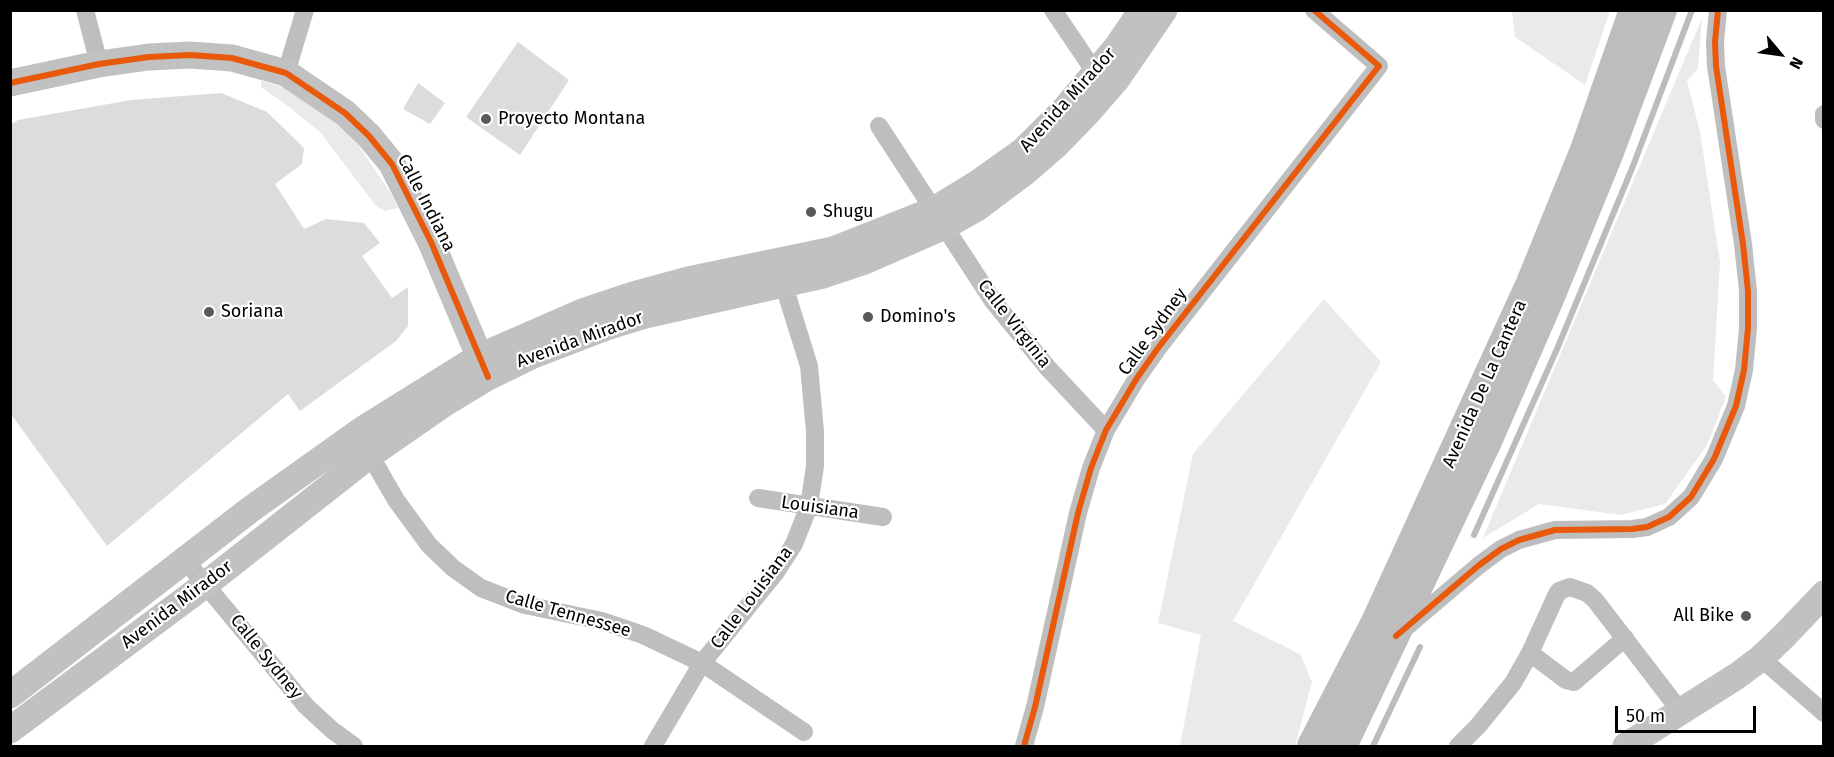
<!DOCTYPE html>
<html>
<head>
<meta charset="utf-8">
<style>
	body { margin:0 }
	#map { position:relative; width:1834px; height:757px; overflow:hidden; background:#fff; font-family:"Fira Sans",sans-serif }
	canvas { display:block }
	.frame { position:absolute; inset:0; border:12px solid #000; pointer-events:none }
	.north { position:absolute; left:1750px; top:24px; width:60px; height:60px; -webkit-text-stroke:4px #fff; paint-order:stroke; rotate:119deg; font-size:16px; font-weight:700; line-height:24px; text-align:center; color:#000 }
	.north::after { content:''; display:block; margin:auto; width:21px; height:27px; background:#000; clip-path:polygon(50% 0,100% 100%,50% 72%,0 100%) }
	.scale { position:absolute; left:1615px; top:706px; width:141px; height:27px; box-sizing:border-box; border:3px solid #000; border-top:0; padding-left:8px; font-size:18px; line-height:21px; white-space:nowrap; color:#000; -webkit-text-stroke:4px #fff; paint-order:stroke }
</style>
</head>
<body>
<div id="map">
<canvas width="1834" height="757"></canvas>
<div class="frame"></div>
<div class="north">N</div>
<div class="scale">50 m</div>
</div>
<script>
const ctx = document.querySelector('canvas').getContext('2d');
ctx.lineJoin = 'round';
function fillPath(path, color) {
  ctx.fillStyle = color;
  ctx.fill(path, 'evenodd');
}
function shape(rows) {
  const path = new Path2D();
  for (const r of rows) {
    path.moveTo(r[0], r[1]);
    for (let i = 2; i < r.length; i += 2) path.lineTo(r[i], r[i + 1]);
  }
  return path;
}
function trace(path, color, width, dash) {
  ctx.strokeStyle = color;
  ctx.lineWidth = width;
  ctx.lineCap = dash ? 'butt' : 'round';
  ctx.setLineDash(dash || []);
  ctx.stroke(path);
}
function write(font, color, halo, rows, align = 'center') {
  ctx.font = font + ' "Fira Sans",sans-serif';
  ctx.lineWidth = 4.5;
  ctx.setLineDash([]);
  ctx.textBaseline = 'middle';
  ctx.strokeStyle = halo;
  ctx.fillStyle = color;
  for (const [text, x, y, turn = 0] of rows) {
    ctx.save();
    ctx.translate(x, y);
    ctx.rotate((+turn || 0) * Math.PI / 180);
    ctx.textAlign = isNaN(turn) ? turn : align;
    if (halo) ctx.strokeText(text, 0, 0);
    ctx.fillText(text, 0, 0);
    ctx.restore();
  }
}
fillPath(shape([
	[1512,11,1610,11,1585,85,1515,37],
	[1702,18,1698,69,1687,81,1700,132,1720,262,1713,380,1726,397,1707,445,1665,504,1621,515,1539,504,1483,538],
	[261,81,287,88,322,110,357,143,393,197,398,208,385,211,376,206,320,132,288,106,261,87],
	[1324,299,1381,362,1233,621,1300,654,1312,682,1295,746,1180,746,1201,635,1158,623,1193,454]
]), '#eaeaea');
trace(shape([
	[1474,535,1557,349,1633,166,1692,10],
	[1373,746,1420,647]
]), '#bcbcbc', 6);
fillPath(shape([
	[518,42,569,80,520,155,466,117],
	[418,83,445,103,430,124,403,109],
	[221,93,267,112,304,148,302,164,275,184,304,229,326,219,364,223,380,243,362,256,392,298,408,287,408,326,396,341,300,411,288,394,107,546,10,413,10,125,18,120,131,100]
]), '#dcdcdc');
trace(shape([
	[85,10,99,64],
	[1053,10,1101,81],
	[286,73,305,10],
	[1824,114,1824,120],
	[879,126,993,301,1047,367,1106,430],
	[370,455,396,500,429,545,453,568,481,588,525,605,602,621,643,635,702,663,804,732],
	[758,498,883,517],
	[185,560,306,706,332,730,354,746],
	[1404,629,1478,566,1501,549,1519,540,1555,530,1632,529,1647,527,1669,517,1691,497,1714,459,1736,406,1744,370,1748,328,1748,291,1743,244,1716,66,1715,42,1718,10],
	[1530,653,1566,680,1574,682,1625,638],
	[1761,658,1824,713],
	[653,746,702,663,776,572,794,544,809,506,815,466,815,431,809,366,780,273],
	[1024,746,1035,707,1078,513,1091,468,1106,430,1137,378,1158,348,1379,66,1314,10],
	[1458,746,1478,726,1513,683,1530,653,1556,596,1559,591,1570,587,1587,593,1595,600,1681,712]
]), '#bebebe', 18);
trace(shape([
	[10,83,99,64,149,57,190,55,232,58,286,73,345,113,369,136,392,164,431,242,486,372],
	[10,695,251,509,362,430,479,357,582,312,633,295,688,280,833,250,934,210,978,183,1023,151,1065,109,1117,47,1142,10],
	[10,730,206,584,370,455,445,403,488,377,531,356,609,326,645,315,823,275,865,261,945,226,977,208,1025,172,1056,145,1089,111,1116,80,1164,10],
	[1626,746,1737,676,1761,658,1785,635,1824,594]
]), '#c1c1c1', 27);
trace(shape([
	[1312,746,1376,622,1531,283,1585,150,1634,10],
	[1342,746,1488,439,1549,299,1609,152,1662,10]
]), '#bdbdbd', 30);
trace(shape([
	[10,83,99,64,149,57,190,55,232,58,286,73,345,113,369,136,392,164,431,242,488,377],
	[1396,636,1478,566,1501,549,1519,540,1555,530,1632,529,1647,527,1669,517,1691,497,1714,459,1736,406,1744,370,1748,328,1748,291,1743,244,1716,66,1715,42,1718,10],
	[1024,746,1035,707,1078,513,1091,468,1106,430,1137,378,1158,348,1379,66,1314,10]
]), '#e8590c', 6);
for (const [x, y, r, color] of [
	[486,119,6,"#595959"],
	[811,212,6,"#595959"],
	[209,312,6,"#595959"],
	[868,317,6,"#595959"],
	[1746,616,6,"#595959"]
]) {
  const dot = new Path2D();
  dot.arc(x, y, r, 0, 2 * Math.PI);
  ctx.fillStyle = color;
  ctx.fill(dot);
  trace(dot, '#fff', 2);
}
write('18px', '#000', '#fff', [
	["Avenida Mirador",1068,100,-48],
	["Calle Indiana",426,203,63],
	["Calle Virginia",1014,324,52],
	["Calle Sydney",1153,332,-54],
	["Avenida Mirador",580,340,-20],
	["Avenida De La Cantera",1485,384,-66],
	["Louisiana",820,508,8],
	["Calle Louisiana",752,598,-53],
	["Avenida Mirador",177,605,-37],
	["Calle Tennessee",568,614,16],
	["Calle Sydney",266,657,51]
]);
write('18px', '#000', '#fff', [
	["Proyecto Montana",498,119],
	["Shugu",823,212],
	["Soriana",221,312],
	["Domino's",880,317],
	["All Bike",1734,616,"right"]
], 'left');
</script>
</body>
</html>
